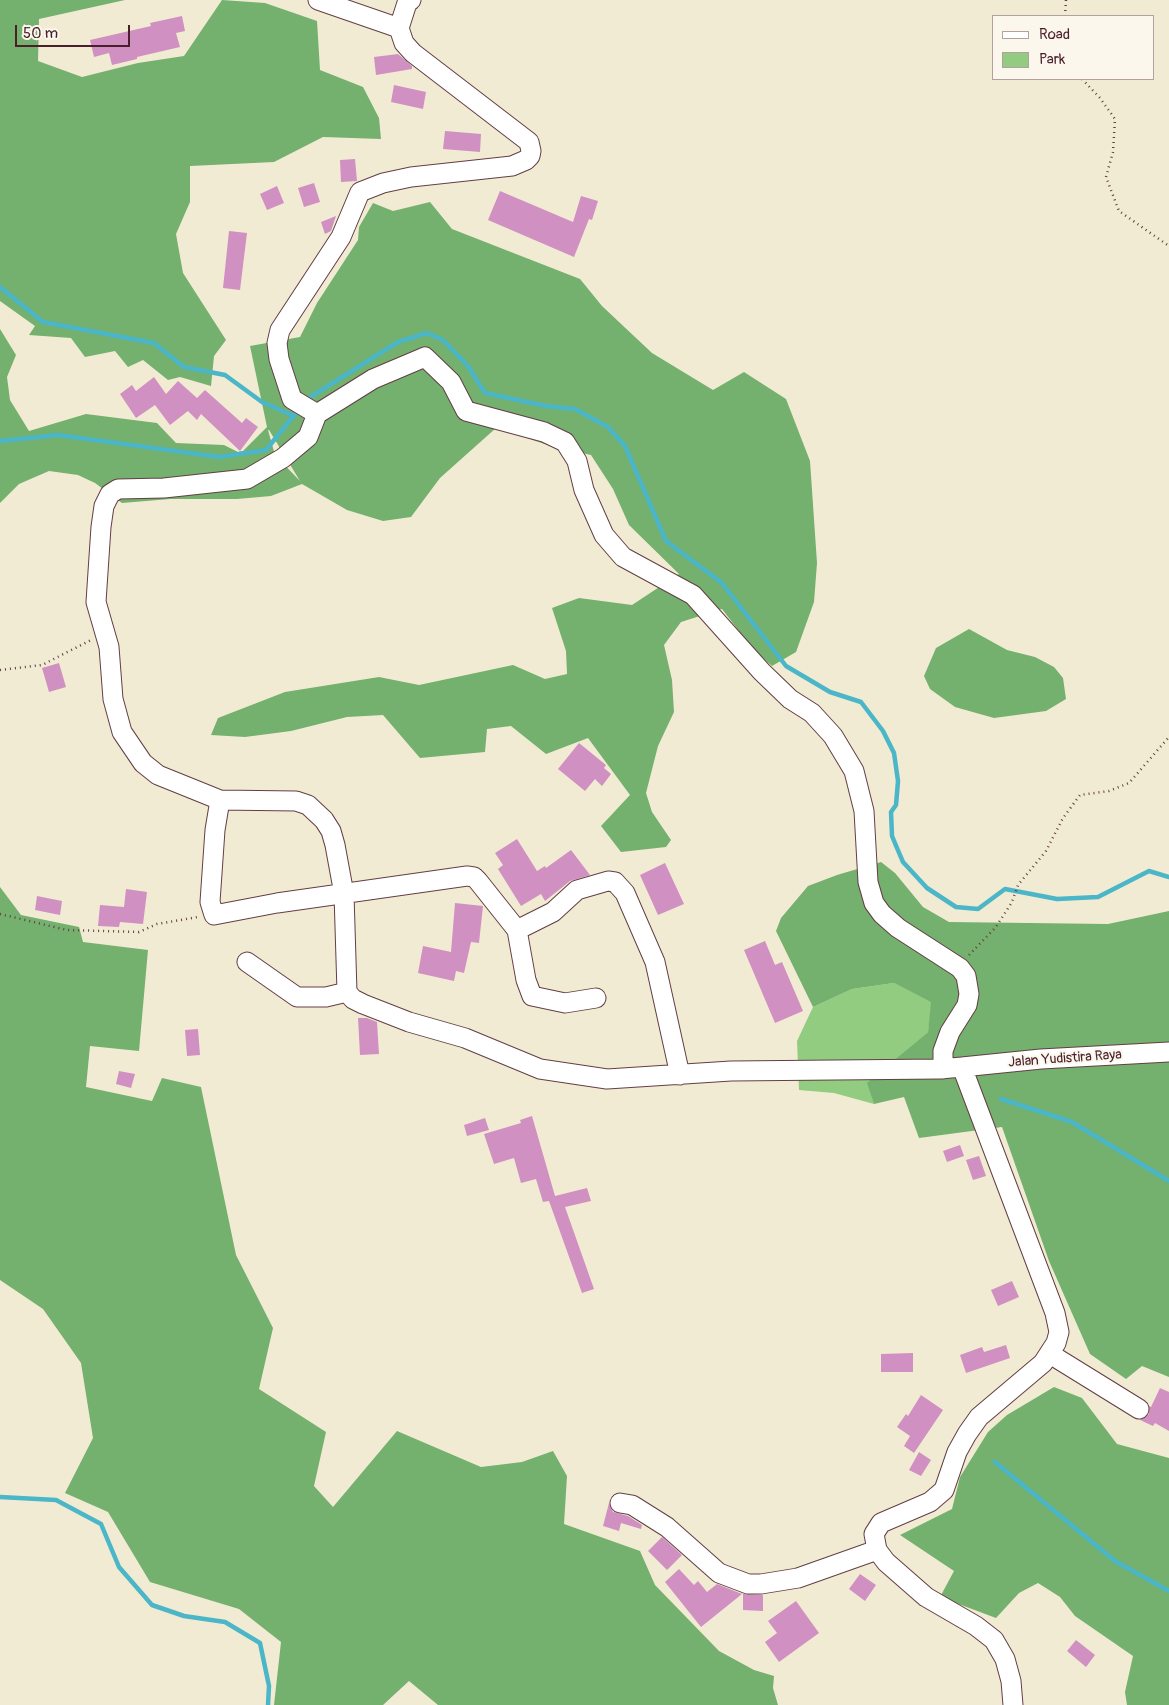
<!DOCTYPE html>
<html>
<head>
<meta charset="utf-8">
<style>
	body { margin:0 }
	#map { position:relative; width:1169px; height:1705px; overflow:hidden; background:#f2ebd3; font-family:Pangolin,sans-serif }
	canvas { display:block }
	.legend { position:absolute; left:992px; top:15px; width:162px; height:65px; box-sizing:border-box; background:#fbf7ec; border:1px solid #b4a19f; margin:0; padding:6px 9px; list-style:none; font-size:15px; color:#4a1f2b }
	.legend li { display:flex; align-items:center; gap:10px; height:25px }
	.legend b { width:25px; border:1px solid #b4a19f }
	.scale { position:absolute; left:15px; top:25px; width:115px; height:22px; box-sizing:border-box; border:2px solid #4a1f2b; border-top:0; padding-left:6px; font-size:15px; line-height:18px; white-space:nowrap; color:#4a1f2b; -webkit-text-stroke:4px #fbf7ec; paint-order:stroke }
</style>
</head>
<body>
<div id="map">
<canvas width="1169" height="1705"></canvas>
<ul class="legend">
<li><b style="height:6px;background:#fff"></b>Road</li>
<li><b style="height:14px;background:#91cc80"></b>Park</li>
</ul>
<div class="scale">50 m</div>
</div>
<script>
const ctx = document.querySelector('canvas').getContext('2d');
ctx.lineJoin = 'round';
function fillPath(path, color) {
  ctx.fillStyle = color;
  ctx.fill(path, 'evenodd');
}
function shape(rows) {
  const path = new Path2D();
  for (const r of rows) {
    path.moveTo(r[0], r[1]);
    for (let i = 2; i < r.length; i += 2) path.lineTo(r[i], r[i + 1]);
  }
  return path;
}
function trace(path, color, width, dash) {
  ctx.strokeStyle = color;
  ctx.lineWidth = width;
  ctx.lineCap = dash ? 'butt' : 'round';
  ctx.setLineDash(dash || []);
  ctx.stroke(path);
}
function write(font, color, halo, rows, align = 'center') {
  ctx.font = font + ' Pangolin,sans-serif';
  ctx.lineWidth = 4;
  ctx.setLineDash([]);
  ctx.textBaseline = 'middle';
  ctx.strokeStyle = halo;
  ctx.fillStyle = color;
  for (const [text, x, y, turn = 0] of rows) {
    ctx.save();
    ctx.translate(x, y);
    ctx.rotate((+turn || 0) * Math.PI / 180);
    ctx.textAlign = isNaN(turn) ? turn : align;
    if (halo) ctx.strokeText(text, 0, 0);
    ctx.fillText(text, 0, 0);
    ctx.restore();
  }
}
fillPath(shape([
	[894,983,932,1002,928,1032,868,1083,874,1104,834,1093,799,1090,797,1041,813,1007,852,989]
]), '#91cc80');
fillPath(shape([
	[0,0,125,0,39,19,38,61,82,77,138,63,184,56,222,0,265,3,317,21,320,70,363,87,379,118,381,139,323,137,274,162,190,166,190,202,176,234,183,273,226,340,214,356,211,386,180,377,168,380,143,360,128,367,115,351,85,357,71,338,29,335,35,326,0,301],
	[430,202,452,229,580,279,602,306,652,353,713,390,744,372,786,399,810,461,817,563,814,602,796,652,772,666,752,648,722,609,681,622,664,645,672,680,674,712,658,746,646,793,652,812,671,840,666,847,621,852,601,826,630,795,588,738,546,754,511,726,487,729,485,752,420,758,383,715,347,717,291,731,245,737,211,735,218,718,285,692,379,677,419,685,513,665,545,679,567,674,566,651,552,608,579,598,632,605,679,574,629,525,613,489,591,455,554,447,496,428,440,478,411,517,383,521,347,510,302,484,271,496,237,499,170,499,122,503,95,483,78,475,49,471,19,484,0,503,0,329,16,355,7,377,10,400,29,431,86,414,157,423,176,443,224,445,238,452,243,451,267,427,250,346,300,337,317,303,358,240,359,227,373,203,393,211],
	[268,430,269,430,300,481,275,455],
	[969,629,1007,650,1035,657,1054,667,1063,678,1066,699,1046,711,994,718,955,707,930,689,924,676,936,648],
	[881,862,895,873,923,907,949,922,1108,924,1169,911,1169,1377,1142,1366,1126,1379,1090,1354,1049,1261,1002,1127,919,1138,904,1097,874,1104,867,1083,928,1032,931,1002,894,983,852,989,813,1007,776,931,781,918,808,886,837,875],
	[0,887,21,915,79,927,83,942,148,950,139,1051,90,1046,86,1087,152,1101,162,1078,201,1087,236,1255,273,1328,259,1389,326,1432,314,1486,333,1507,397,1431,481,1467,522,1462,553,1451,567,1476,564,1524,640,1551,655,1585,719,1651,754,1670,774,1676,773,1688,778,1705,438,1705,409,1681,383,1705,274,1705,281,1642,239,1609,150,1582,108,1512,65,1493,93,1438,81,1363,43,1309,0,1280],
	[1054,1387,1082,1398,1117,1444,1169,1458,1169,1705,1127,1705,1125,1692,1133,1656,1075,1616,1060,1597,1038,1583,1019,1593,996,1618,940,1597,954,1571,900,1535,952,1509,960,1477,988,1432,1007,1415]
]), '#74b06e');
trace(shape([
	[0,287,43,322,154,343,184,367,225,375,262,402,294,416],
	[306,402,312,396,398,342,427,333,443,340,468,366,485,393,546,406,575,409,608,427,625,446,666,541,722,583,786,666,830,692,861,702,883,731,894,753,898,781,896,805,891,812,892,836,897,848,903,862,927,888,956,907,978,909,1005,889,1057,899,1098,897,1149,871,1169,877],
	[0,441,58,435,219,457,266,450,299,409],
	[1001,1099,1072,1122,1169,1181],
	[995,1462,1115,1561,1169,1591],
	[0,1497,56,1500,101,1524,119,1567,152,1605,184,1616,225,1622,260,1643,269,1686,268,1705]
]), '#4ab6c7', 4.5);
fillPath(shape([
	[182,16,185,31,176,33,180,47,137,57,137,59,112,65,109,53,94,57,90,40,151,26,150,23],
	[398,54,412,66,412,69,376,75,374,57],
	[394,85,426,92,423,109,391,102],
	[445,131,481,134,480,152,443,149],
	[355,159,357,181,341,182,340,160],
	[314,183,320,202,304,207,298,188],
	[277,186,284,203,267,210,260,194],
	[500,191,573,222,581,196,598,201,592,220,589,219,574,257,488,220],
	[336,216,331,231,325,234,321,222],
	[229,231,247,233,240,290,223,288],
	[154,377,166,394,178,381,197,398,205,390,242,423,246,418,258,427,240,451,201,414,197,420,188,411,170,425,155,405,136,418,120,394,132,385,136,391],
	[59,663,66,687,49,692,42,668],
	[579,743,606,765,604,768,611,774,602,786,595,779,585,791,558,769],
	[517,839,537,871,545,866,546,868,571,850,590,875,570,881,545,901,541,894,521,906,498,869,503,865,495,853],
	[665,863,684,904,658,915,640,875],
	[126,889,147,892,143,924,120,922,119,927,98,926,100,905,124,907],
	[37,896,62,901,60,915,35,910],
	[455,903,483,906,479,943,471,942,464,973,456,971,454,981,418,973,423,946,451,952],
	[765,941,775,965,782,962,803,1011,775,1023,744,950],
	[358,1018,367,1018,377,1022,379,1054,360,1055],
	[198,1029,200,1055,187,1056,185,1030],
	[119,1071,135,1074,131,1088,116,1084],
	[532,1116,555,1196,587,1188,591,1201,565,1207,594,1289,582,1293,549,1201,543,1202,536,1179,521,1183,514,1158,494,1164,484,1134,521,1123,520,1120],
	[485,1118,489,1130,467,1136,464,1125],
	[960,1145,964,1156,947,1162,943,1151],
	[979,1156,986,1176,973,1180,966,1160],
	[1012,1281,1019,1297,998,1306,991,1290],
	[1006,1345,1010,1358,966,1373,960,1355,982,1347,984,1352],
	[913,1353,913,1372,881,1372,881,1354],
	[1160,1388,1169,1392,1169,1431,1155,1423,1153,1426,1140,1420,1149,1414,1149,1406,1151,1407],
	[921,1395,943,1410,914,1453,904,1446,910,1436,897,1427,906,1414,908,1416],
	[919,1452,931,1460,921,1476,909,1470],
	[609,1503,613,1512,628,1516,642,1525,641,1529,621,1523,619,1531,603,1526],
	[662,1537,682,1555,667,1570,648,1551],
	[679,1569,694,1585,698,1581,707,1592,717,1584,742,1594,701,1627,665,1582],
	[860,1574,876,1585,865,1601,849,1589],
	[743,1594,763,1595,763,1611,743,1610],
	[796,1601,819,1633,779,1662,765,1642,777,1633,768,1621],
	[1076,1640,1095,1655,1086,1667,1067,1651]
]), '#d090c1');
const minor = shape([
	[318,0,399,28],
	[411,0,407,3,399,28,404,43,413,53,529,142,531,151,530,156,526,160,512,166,411,177,383,183,360,192,341,237,280,330,277,343,279,359,292,399,317,414,308,437,283,458,247,479,164,488,118,489,110,494,104,506,101,527,96,602,109,647,113,699,122,732,143,763,158,775,220,800,296,801,308,805,324,820,331,831,335,845,344,894,347,992,353,999,363,1004,409,1022,465,1038,540,1069,607,1079,731,1071,940,1069,962,1067,1055,1313,1059,1332,1056,1343,1043,1363,979,1417,967,1434,957,1452,944,1490,930,1502,881,1523,874,1534,877,1550,886,1562,926,1597,976,1626,994,1640,1005,1659,1011,1681,1013,1705],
	[317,414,373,379,425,357,451,382,466,411,544,432,565,442,577,461,584,490,604,535,623,557,693,595,762,672,790,699,812,713,833,736,854,771,864,811,868,882,874,903,882,914,898,928,960,968,966,976,969,994,967,1005,950,1032,943,1051,943,1069],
	[220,800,215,830,210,902,214,915,277,903,467,876,474,877,478,881,517,930,553,912,577,890,608,881,615,882,625,893,655,962,680,1075],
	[517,930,526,980,532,996,565,1003,596,998],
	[247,962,297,997,326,997,347,992],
	[962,1067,1041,1059,1169,1052],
	[1050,1354,1139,1409],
	[620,1503,632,1505,667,1527,719,1573,748,1584,761,1584,798,1578,877,1550]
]);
trace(minor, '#633e44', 21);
trace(shape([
	[1065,16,1066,0],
	[1082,79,1100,98,1115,119,1113,152,1106,177,1119,211,1169,246],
	[0,670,42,665,91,640],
	[0,914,67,930,139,932,157,924,198,917],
	[969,955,996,927,1012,902,1018,885,1046,851,1063,818,1080,795,1109,791,1129,783,1169,737]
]), '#633e44', 2.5, [1, 4]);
trace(minor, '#fff', 19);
write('14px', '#4a1f2b', '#fbf7ec', [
	["Jalan Yudistira Raya",1065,1059,-4]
]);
</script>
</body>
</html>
